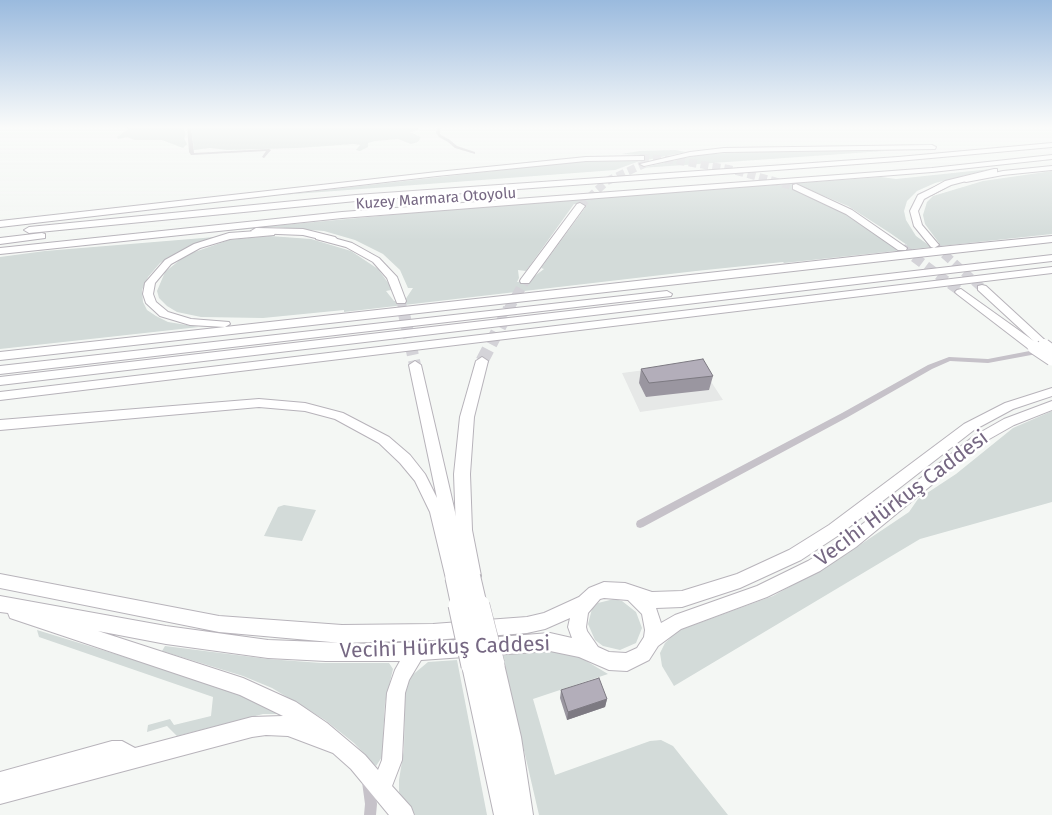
<!DOCTYPE html>
<html>
<head>
<meta charset="utf-8">
<style>
	body { margin:0 }
	canvas { display:block; background:#f4f7f4 }
</style>
</head>
<body>
<canvas width="1052" height="815"></canvas>
<script>
const ctx = document.querySelector('canvas').getContext('2d');
ctx.lineJoin = 'round';
function fillPath(path, color) {
  ctx.fillStyle = color;
  ctx.fill(path, 'evenodd');
}
function shape(rows) {
  const path = new Path2D();
  for (const r of rows) {
    path.moveTo(r[0], r[1]);
    for (let i = 2; i < r.length; i += 2) path.lineTo(r[i], r[i + 1]);
  }
  return path;
}
function trace(path, color, width, dash) {
  ctx.strokeStyle = color;
  ctx.lineWidth = width;
  ctx.lineCap = dash ? 'butt' : 'round';
  ctx.setLineDash(dash || []);
  ctx.stroke(path);
}
function write(font, color, halo, rows, align = 'center') {
  ctx.font = font + ' "Fira Sans",sans-serif';
  ctx.lineWidth = 5;
  ctx.setLineDash([]);
  ctx.textBaseline = 'middle';
  ctx.strokeStyle = halo;
  ctx.fillStyle = color;
  for (const [text, x, y, turn = 0] of rows) {
    ctx.save();
    ctx.translate(x, y);
    ctx.rotate((+turn || 0) * Math.PI / 180);
    ctx.textAlign = isNaN(turn) ? turn : align;
    if (halo) ctx.strokeText(text, 0, 0);
    ctx.fillText(text, 0, 0);
    ctx.restore();
  }
}
fillPath(shape([
	[699,363,723,400,640,412,622,373]
]), '#e6e8e7');
fillPath(shape([
	[128,126,186,126,184,130,186,134,184,138,187,144,183,148,162,140,134,140,128,137,118,139,117,137,127,130],
	[191,126,416,126,419,130,410,132,421,137,418,142,411,144,398,139,375,141,368,143,368,147,360,151,356,150,360,145,354,144,298,148,227,150,210,148,194,150],
	[675,150,686,152,637,162,615,170,281,195,573,162,642,159,641,155,621,154,640,151],
	[754,151,863,150,885,151,641,168,699,155],
	[991,169,935,183,917,191,907,201,904,211,906,220,916,236,930,246,938,245,939,243,925,224,923,215,927,202,933,196,983,181,1052,171,1052,234,784,263,783,262,696,271,344,312,344,310,263,318,201,317,177,312,167,306,159,298,157,291,165,272,186,255,229,240,270,236,311,239,351,251,378,269,389,284,391,290,386,291,394,301,405,300,413,288,408,288,400,270,383,254,355,240,324,231,274,227,186,234,487,206,813,182,881,177,896,179],
	[798,185,848,206,890,233,907,245,907,248,900,248,838,209,793,189],
	[574,204,584,206,585,208,541,268,544,269,528,281,517,282,519,278,518,270,526,271],
	[215,237,178,252,160,263,148,277,142,290,143,302,147,310,156,316,168,322,199,327,0,349,0,257,45,251],
	[1052,411,1052,502,920,539,674,686,662,666,660,653,665,643,677,631,773,596,839,559,909,512,918,499,956,474,1013,428],
	[284,505,316,510,302,541,264,536,278,507],
	[614,599,622,601,636,612,642,628,636,643,620,650,603,646,595,640,588,624,592,609,598,603],
	[37,630,193,678,239,694,280,714,263,714,177,736,167,726,147,732,148,725,170,719,174,725,211,716,213,697,39,637],
	[165,646,268,659,321,663,389,663,393,669,385,703,382,757,376,766,354,743,325,720,272,688,243,676,162,651],
	[549,649,573,653,608,674,533,699,555,775,650,741,661,740,673,746,728,815,539,815,501,651],
	[457,660,487,815,415,815,399,792,399,780,404,749,405,688,410,677,428,662]
]), '#d3dbd9');
trace(shape([
	[934,245,982,288],
	[401,301,403,310]
]), '#d4d3d8', 9, [9, 4.5]);
trace(shape([
	[403,309,415,365]
]), '#d4d3d8', 12, [12, 5.5]);
trace(shape([
	[641,158,674,160,729,169,796,187],
	[580,206,607,181,644,164]
]), '#d4d3d8', 8, [8, 4]);
trace(shape([
	[902,248,961,292],
	[508,310,525,281]
]), '#d4d3d8', 10, [10, 5]);
trace(shape([
	[482,361,509,309]
]), '#d4d3d8', 13, [13, 6]);
const primary = shape([
	[1052,388,1052,396,1013,409,974,430,839,535,801,560,740,588,682,607,656,608,661,623,675,615,757,586,808,561,846,537,974,436,1004,419,1052,401,1052,410,1014,425,984,442,856,547,820,571,767,597,681,629,658,646,649,660,627,671,609,670,579,657,550,651,421,660,409,680,405,693,402,760,392,786,411,807,414,815,389,815,351,769,333,753,288,736,266,735,252,737,0,804,0,772,112,741,122,741,135,748,252,717,283,716,240,695,10,618,8,613,0,612,0,596,166,626,268,640,372,644,447,641,550,633,572,638,568,627,570,618,545,629,527,633,433,640,342,643,219,632,0,588,0,574,219,616,342,625,433,624,527,617,544,613,579,597,589,588,604,582,625,583,652,592,682,591,737,574,789,550,829,525,964,424,1005,403,1052,388],
	[604,598,628,600,642,614,645,630,644,637,637,648,626,653,609,652,598,647,587,631,586,627,588,613,600,599,604,598],
	[98,631,166,644,268,658,326,661,400,661,395,670,387,693,382,760,378,770,365,755,327,723,296,702,243,678,98,631]
]);
const trunk = shape([
	[1052,166,1052,170,1003,175,966,182,962,180,1003,171,1052,166],
	[939,185,946,187,924,199,918,211,922,225,939,245,934,248,931,247,914,226,910,211,918,195,939,185],
	[271,230,275,233,274,235,230,239,200,248,171,264,155,283,153,294,156,302,168,312,191,319,229,322,230,324,225,327,950,246,1052,236,1052,242,0,360,0,352,225,327,190,325,160,316,146,303,143,294,145,283,165,260,194,244,229,233,271,230],
	[319,234,352,243,379,258,397,277,406,301,405,303,397,303,387,278,373,262,346,247,316,239,316,235,319,234],
	[1052,255,1052,261,0,385,0,377,1052,255],
	[1052,267,1052,273,0,400,0,392,1052,267],
	[982,285,986,286,1048,343,1050,345,1048,347,1040,347,978,290,978,286,982,285],
	[667,291,672,294,671,296,0,374,0,366,667,291],
	[415,361,421,365,470,577,468,582,462,584,459,583,453,585,447,583,430,512,415,481,400,463,379,443,335,419,305,411,259,407,0,430,0,420,259,399,305,403,343,413,389,437,410,455,425,474,437,498,409,365,415,361],
	[482,656,488,659,491,665,513,763,510,770,505,772,516,815,494,815,462,666,465,660,482,656]
]);
const motorway = shape([
	[1052,143,1052,147,898,161,356,201,29,233,24,230,29,227,356,195,898,157,1052,143],
	[932,145,936,147,935,149,724,152,690,156,644,166,640,164,690,152,724,148,932,145],
	[1052,155,1052,159,932,172,342,218,0,254,0,248,342,212,932,168,1052,155],
	[641,156,644,156,644,160,586,161,437,176,0,227,0,221,437,172,586,157,641,156],
	[994,169,997,169,997,173,951,185,931,195,924,193,945,181,994,169],
	[796,184,852,210,907,248,906,250,898,250,846,214,793,189,793,185,796,184],
	[580,203,585,206,529,283,521,283,520,281,521,279,577,204,580,203],
	[256,228,303,229,335,237,337,239,332,242,303,235,253,233,251,231,256,228],
	[42,233,45,234,45,238,0,244,0,238,42,233],
	[961,289,1038,344,1040,347,1038,350,1030,350,957,294,955,292,957,290,961,289],
	[482,357,488,361,474,417,470,474,472,530,481,576,478,582,472,584,466,582,463,576,456,530,454,474,460,417,476,361,482,357],
	[494,654,501,657,504,664,521,737,533,815,509,815,499,737,484,664,487,657,494,654]
]);
trace(primary, '#b8b4bb', 2);
trace(trunk, '#b7b3ba', 2);
trace(motorway, '#b7b3ba', 2);
fillPath(shape([
	[187,126,191,126,194,153,269,149,271,150,264,158,262,157,266,151,191,155,189,152,187,126],
	[437,126,441,126,440,133,441,135,450,140,457,146,475,152,475,154,455,148,448,142,439,137,436,133,437,126],
	[1040,349,1042,349,1043,351,1042,353,988,363,950,361,932,369,848,417,643,527,640,528,637,527,636,524,637,521,842,413,928,365,949,357,988,359,1040,349],
	[368,776,372,778,374,782,377,804,376,815,364,815,365,804,362,782,364,778,368,776]
]), '#c6c2c9');
fillPath(primary, '#fff');
fillPath(trunk, '#fff');
fillPath(motorway, '#fff');
const trunkBridgeFar2 = shape([
	[1044,345,1052,351]
]);
const trunkBridgeFar1 = shape([
	[462,577,469,606],
	[453,578,459,606]
]);
const trunkBridge = shape([
	[458,605,471,666],
	[468,605,482,665]
]);
const motorwayBridgeFar2 = shape([
	[1034,347,1052,359]
]);
const motorwayBridgeFar1 = shape([
	[472,576,479,606]
]);
const motorwayBridge = shape([
	[479,605,494,664]
]);
trace(trunkBridgeFar2, '#b7b3ba', 14, []);
trace(trunkBridgeFar1, '#b7b3ba', 17, []);
trace(trunkBridge, '#b7b3ba', 21, []);
trace(motorwayBridgeFar2, '#b7b3ba', 15, []);
trace(motorwayBridgeFar1, '#b7b3ba', 18, []);
trace(motorwayBridge, '#b7b3ba', 22, []);
trace(trunkBridgeFar2, '#fff', 12);
trace(trunkBridgeFar1, '#fff', 15);
trace(trunkBridge, '#fff', 19);
trace(motorwayBridgeFar2, '#fff', 13);
trace(motorwayBridgeFar1, '#fff', 16);
trace(motorwayBridge, '#fff', 21);
fillPath(shape([
	[641,369,713,376,709,390,646,397,639,383],
	[561,690,607,699,605,707,567,720,560,698]
]), '#9a96a0');
fillPath(shape([
	[607,699,605,707,567,720,568,712]
]), '#7d7a82');
const building = shape([
	[703,359,713,376,649,383,641,369,703,359],
	[599,678,607,699,568,712,561,690,599,678]
]);
fillPath(building, '#b3aeba');
trace(building, '#7d7a82', 1);
const sky = ctx.createLinearGradient(0, 0, 0, 240);
sky.addColorStop(0, '#9abade');
sky.addColorStop(0.53, '#fafbfa');
sky.addColorStop(1, '#fafbfa00');
ctx.fillStyle = sky;
ctx.fillRect(0, 0, 1052, 240);
write('15px', '#766883', '#fff', [
	["Kuzey Marmara Otoyolu",436,199,-4]
]);
write('21px', '#766883', '#fff', [
	["Vecihi Hürkuş Caddesi",902,499,-37],
	["Vecihi Hürkuş Caddesi",445,648,-2]
]);
</script>
</body>
</html>
